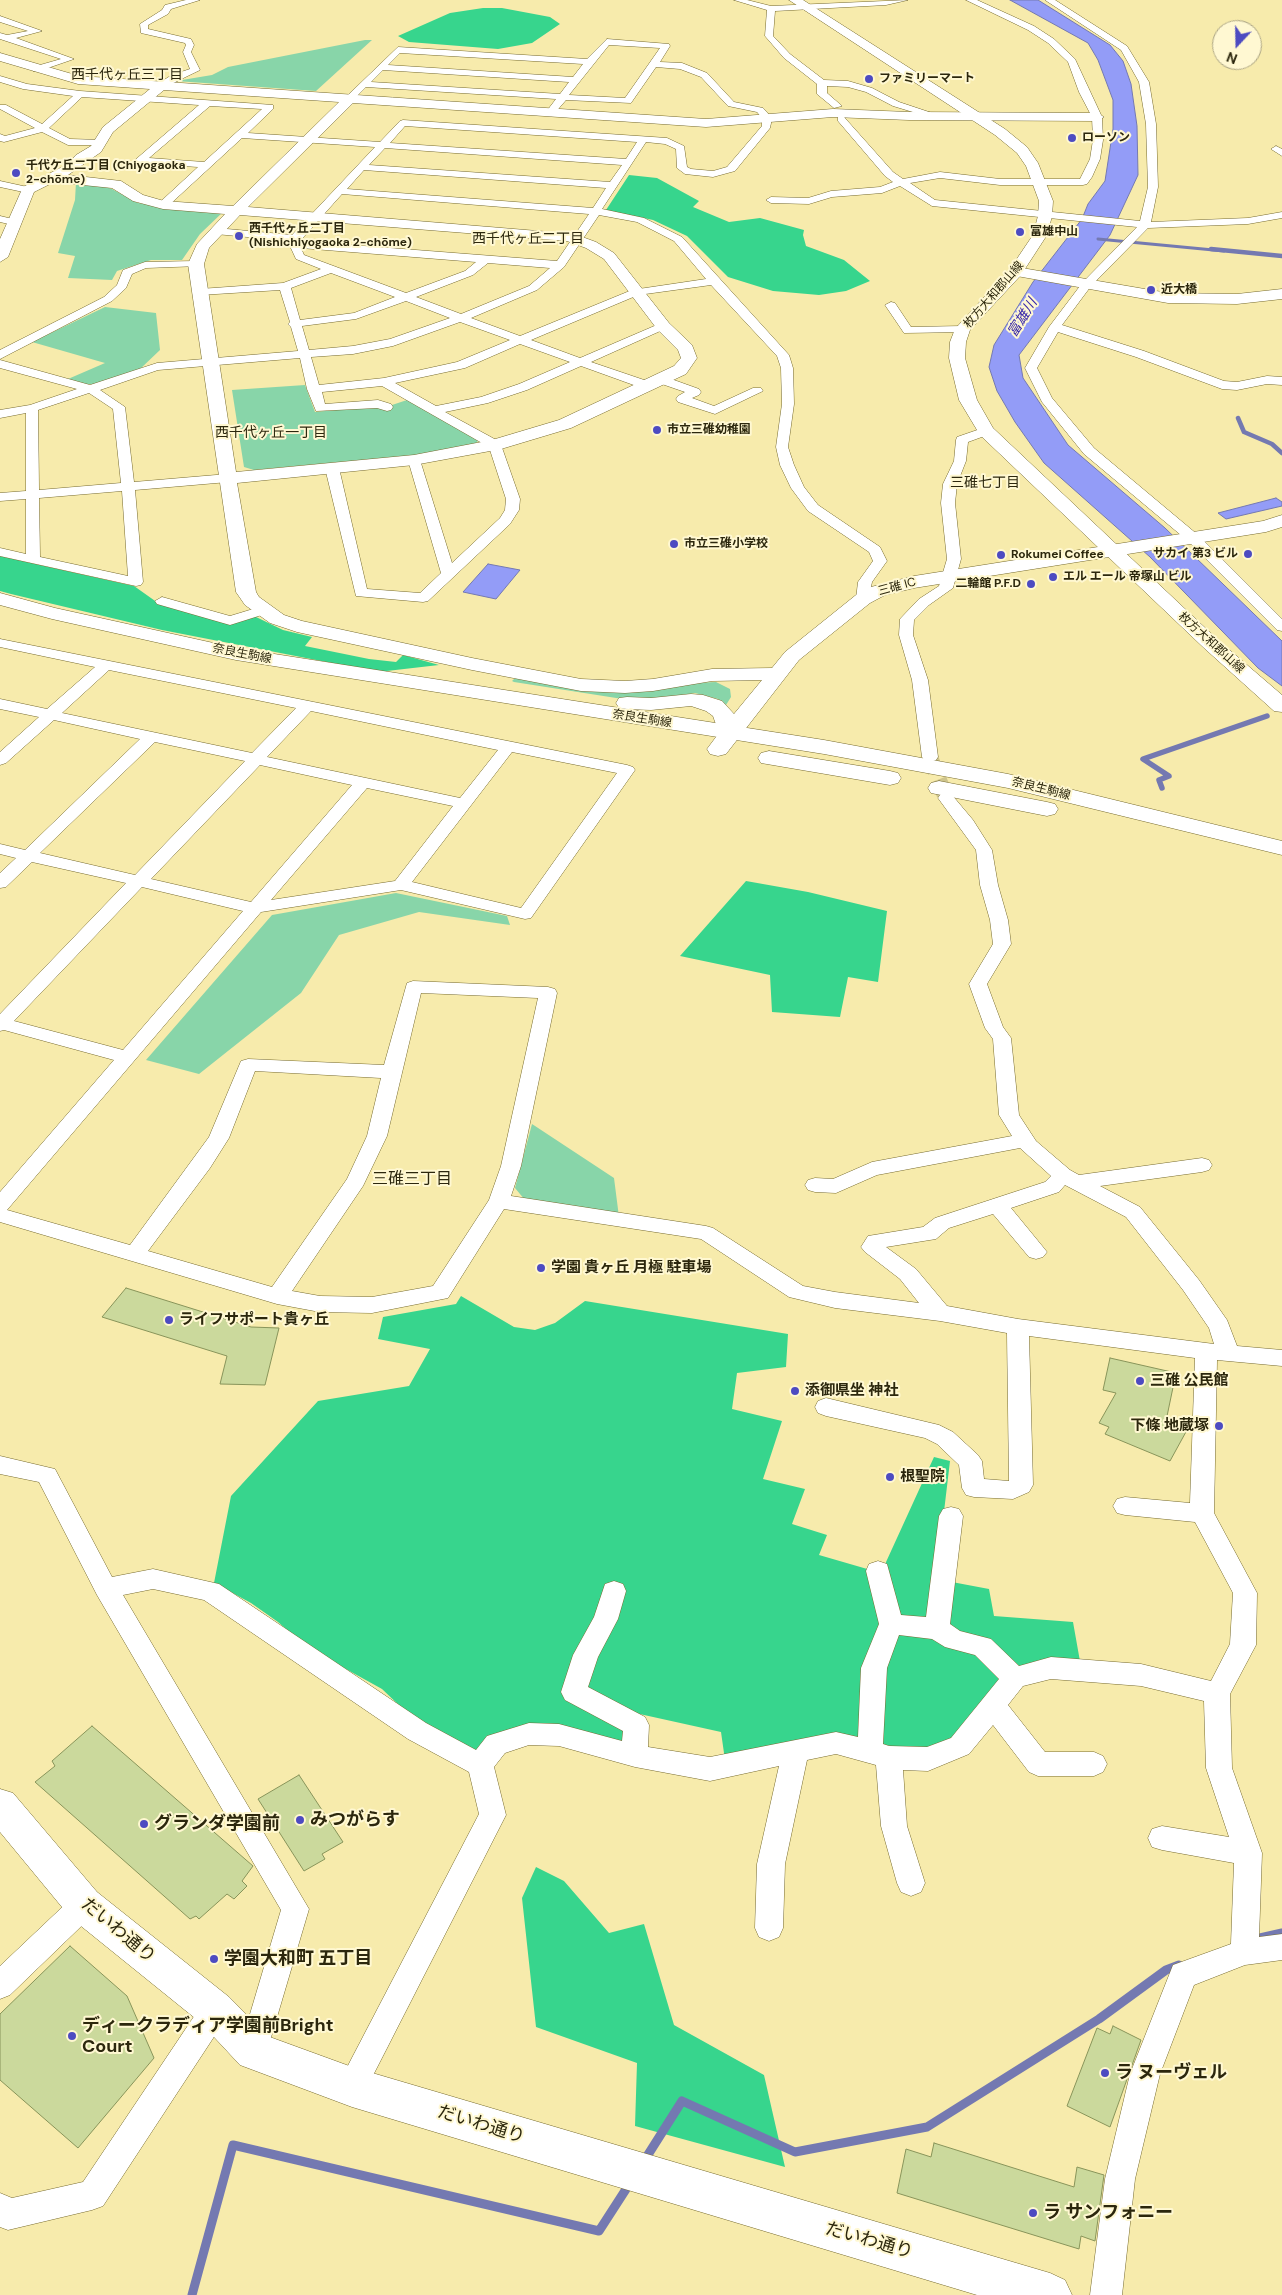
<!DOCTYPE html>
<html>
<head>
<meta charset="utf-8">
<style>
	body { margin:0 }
	#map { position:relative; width:1282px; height:2295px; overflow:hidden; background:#f7ebac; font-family:"DM Sans",sans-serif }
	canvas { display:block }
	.north { position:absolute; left:1212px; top:20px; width:50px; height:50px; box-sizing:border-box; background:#fff8d2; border:1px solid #aba483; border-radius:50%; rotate:201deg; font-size:14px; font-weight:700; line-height:20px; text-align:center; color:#2c270d }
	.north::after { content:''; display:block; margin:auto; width:18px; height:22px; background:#4d4bc1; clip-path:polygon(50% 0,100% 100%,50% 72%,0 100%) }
</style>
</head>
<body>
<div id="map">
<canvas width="1282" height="2295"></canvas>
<div class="north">N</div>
</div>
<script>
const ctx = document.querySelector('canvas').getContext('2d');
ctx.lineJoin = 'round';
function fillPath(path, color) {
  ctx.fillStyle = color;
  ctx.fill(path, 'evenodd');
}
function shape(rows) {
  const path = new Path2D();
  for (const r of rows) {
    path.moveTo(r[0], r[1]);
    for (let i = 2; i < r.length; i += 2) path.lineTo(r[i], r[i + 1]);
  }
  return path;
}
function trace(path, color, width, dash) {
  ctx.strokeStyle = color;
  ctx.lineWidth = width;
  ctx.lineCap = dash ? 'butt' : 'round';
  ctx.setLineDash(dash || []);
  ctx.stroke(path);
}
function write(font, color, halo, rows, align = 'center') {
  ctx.font = font + ' "DM Sans","Noto Sans JP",sans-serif';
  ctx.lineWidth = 4;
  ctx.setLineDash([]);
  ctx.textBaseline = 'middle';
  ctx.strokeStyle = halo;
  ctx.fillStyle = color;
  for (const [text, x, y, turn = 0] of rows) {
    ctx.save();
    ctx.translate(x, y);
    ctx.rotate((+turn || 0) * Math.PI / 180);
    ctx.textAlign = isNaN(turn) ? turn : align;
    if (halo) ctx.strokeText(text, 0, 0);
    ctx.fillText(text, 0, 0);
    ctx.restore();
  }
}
fillPath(shape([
	[365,40,372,40,316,91,176,81,212,75,228,67],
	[76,182,100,185,112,189,138,203,223,212,200,234,182,260,151,260,117,271,112,280,68,278,75,256,58,253,75,200],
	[105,307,156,313,160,350,139,370,96,384,86,384,68,379,105,363,32,342],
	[305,385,315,412,377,406,383,408,407,400,479,440,474,445,416,455,254,470,244,467,232,390],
	[515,678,574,688,716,682,730,689,731,697,726,705,718,699,695,693,650,700,629,700,514,682,512,681],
	[396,893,507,916,510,925,419,912,339,935,301,993,199,1074,146,1060,272,915],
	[532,1124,614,1178,619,1217,525,1200,515,1188]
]), '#88d5a9');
fillPath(shape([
	[483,8,502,8,550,17,560,24,532,43,498,49,409,42,398,36,450,13],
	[629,175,657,178,699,201,693,207,729,222,760,218,804,230,803,235,806,246,844,260,870,281,846,291,819,295,773,291,728,277,687,236,653,220,606,210],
	[0,556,134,586,158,603,230,624,254,616,283,630,312,637,305,646,369,659,396,662,403,655,439,665,378,672,162,630,11,594,0,591],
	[746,881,808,892,887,911,878,982,848,977,840,1017,772,1012,770,975,680,956],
	[461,1296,514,1327,535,1330,555,1323,585,1301,788,1334,786,1367,737,1373,732,1409,782,1421,763,1479,805,1489,792,1524,827,1535,819,1555,881,1573,934,1457,950,1461,936,1579,989,1589,994,1616,1073,1622,1081,1667,1049,1663,955,1738,927,1751,876,1744,725,1760,721,1732,626,1711,625,1746,562,1729,475,1755,423,1728,382,1689,308,1648,278,1622,251,1603,214,1583,231,1496,318,1401,409,1386,430,1349,378,1339,383,1317,456,1304],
	[536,1867,564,1881,609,1933,644,1924,674,2025,764,2075,785,2167,635,2126,637,2063,536,2027,522,1898]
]), '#37d58d');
const water = shape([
	[1010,0,1038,0,1110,45,1123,61,1131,84,1137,126,1138,175,1110,235,1019,355,1023,378,1068,445,1165,528,1282,641,1282,686,1258,668,1150,557,1044,463,1015,422,997,391,989,367,994,345,1033,282,1082,219,1088,204,1105,181,1113,129,1113,100,1098,60,1088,43,1010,0],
	[1276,498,1282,502,1282,506,1226,519,1218,513,1276,498],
	[488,564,520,570,496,599,463,592,488,564]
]);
fillPath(water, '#939cf7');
trace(water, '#7479b1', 1);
trace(shape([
	[1098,239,1224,251]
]), '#7479b1', 3);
trace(shape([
	[1211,249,1282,256],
	[1238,418,1244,432,1272,444,1282,453]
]), '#7479b1', 4.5);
trace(shape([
	[1162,788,1159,780,1169,776,1143,759,1267,716]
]), '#7479b1', 5.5);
trace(shape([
	[1251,1940,1282,1933],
	[644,2161,682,2101,795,2152,927,2127,1099,2019,1166,1970,1179,1965],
	[192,2295,233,2145,599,2231,630,2183]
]), '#7479b1', 9);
const building = shape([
	[126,1288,251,1327,279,1328,265,1385,220,1384,227,1356,102,1317,126,1288],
	[1110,1358,1176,1373,1166,1421,1187,1430,1170,1461,1105,1434,1109,1427,1099,1423,1116,1393,1103,1390,1110,1358],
	[92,1726,253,1866,242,1881,247,1886,234,1899,227,1894,199,1919,196,1916,190,1919,35,1782,55,1766,52,1761,92,1726],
	[299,1775,343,1842,322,1854,325,1859,304,1871,258,1799,299,1775],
	[70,1946,127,1996,154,2058,78,2148,0,2080,0,2014,70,1946],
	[1113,2026,1141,2040,1110,2127,1067,2106,1097,2028,1110,2034,1113,2026],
	[934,2143,1074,2187,1077,2167,1104,2175,1095,2241,1081,2236,1079,2249,897,2193,906,2149,931,2157,934,2143]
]);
fillPath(building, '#cbd99c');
trace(building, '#88945a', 1);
trace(shape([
	[930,757,946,798]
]), '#cec48c', 16, [16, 8]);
const street = shape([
	[186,0,200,0,171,9,168,14,148,25,148,29,191,39,194,45,191,52,200,70,165,87,159,87,159,83,172,75,190,69,183,52,186,45,185,43,141,33,140,24,162,10,165,5,186,0],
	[734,0,747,0,771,6,908,0,886,5,775,11,773,36,790,54,824,80,848,81,872,88,899,102,941,116,936,119,893,106,866,92,848,87,827,86,827,93,842,106,834,108,817,94,817,84,784,58,765,36,767,10,734,0],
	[966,0,977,0,1034,26,1054,39,1075,59,1102,117,1103,140,1100,159,1092,177,1087,184,1083,185,1000,185,940,178,910,183,935,200,1140,221,1148,187,1146,124,1139,82,1121,50,1045,0,1055,0,1127,46,1149,82,1156,124,1158,187,1151,222,1248,218,1282,212,1282,218,1248,224,1148,228,1091,286,1062,325,1144,351,1224,381,1237,382,1267,376,1282,377,1282,385,1267,384,1237,390,1222,389,1136,357,1058,332,1037,368,1052,398,1094,448,1198,535,1282,619,1282,631,1277,630,1188,541,1084,454,1042,402,1025,368,1049,327,1083,282,1137,227,932,206,900,186,882,193,832,197,809,204,771,203,766,200,771,197,808,198,831,191,880,187,893,182,885,176,838,121,838,117,841,116,844,117,893,172,903,179,940,172,1000,179,1080,179,1090,159,1093,140,1092,117,1079,92,1068,62,1048,43,1028,30,966,0],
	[0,16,42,31,16,38,74,59,39,71,33,71,33,67,61,59,0,39,0,33,7,35,28,31,0,22,0,16],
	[607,39,669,44,670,46,660,62,682,63,707,73,734,102,763,108,772,118,770,128,735,171,713,177,685,174,677,168,676,149,665,144,646,142,602,209,644,218,682,237,789,355,793,368,794,404,788,447,794,465,804,487,818,505,880,547,887,561,872,582,868,602,863,603,856,599,858,582,873,561,869,552,808,511,791,488,780,465,776,447,782,404,781,368,777,356,711,285,638,295,531,340,580,358,659,324,667,324,669,326,667,328,591,362,650,382,652,385,650,388,642,388,581,366,527,390,488,403,445,412,500,442,520,499,519,510,510,524,428,601,423,602,356,596,325,468,332,464,339,468,367,589,420,593,441,573,408,460,414,456,420,460,452,563,500,518,505,510,506,499,489,447,382,386,322,392,325,404,378,400,391,404,393,407,391,410,387,411,377,408,316,411,307,389,300,358,158,370,100,390,125,407,134,482,228,474,235,478,228,482,135,490,143,582,141,585,136,586,0,556,0,548,26,554,26,499,0,501,0,493,26,491,26,413,0,418,0,410,30,405,77,389,0,368,0,360,90,385,157,363,298,351,291,327,288,324,290,322,280,290,200,295,194,292,200,289,283,283,321,269,296,259,289,244,289,241,216,234,211,231,216,228,292,235,375,147,242,138,167,207,163,208,158,205,159,203,198,167,140,163,135,160,199,105,82,97,49,128,70,139,101,140,104,141,104,145,68,145,42,132,4,142,0,141,0,134,5,136,35,128,0,109,0,105,6,105,42,124,73,96,23,89,0,82,0,76,27,84,80,91,273,105,273,109,248,133,380,142,400,121,403,120,667,138,684,146,687,167,691,169,713,171,727,167,762,126,762,118,757,112,728,106,701,77,680,69,656,67,631,103,566,100,554,114,551,115,546,112,556,99,366,87,353,100,345,98,398,47,587,59,607,39],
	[609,45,660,48,625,98,569,95,609,45],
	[400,53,583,64,573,77,388,65,400,53],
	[383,70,569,82,560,94,371,82,383,70],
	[210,106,262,109,204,162,149,158,210,106],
	[405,126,637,142,626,159,390,143,405,126],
	[385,148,622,165,610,182,369,165,385,148],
	[364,170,606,188,593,208,347,189,364,170],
	[342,194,589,214,557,261,300,241,342,194],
	[599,215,637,222,674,241,706,279,632,290,520,336,471,318,537,290,564,267,599,215],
	[301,248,476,262,465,271,406,293,304,255,301,248],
	[488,263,550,268,529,286,461,314,416,297,473,275,488,263],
	[331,273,395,297,354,313,300,320,291,288,331,273],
	[406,301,450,318,390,339,353,346,309,350,302,326,356,319,406,301],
	[460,322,510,340,457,362,384,378,319,385,311,357,353,354,393,346,460,322],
	[520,344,570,362,519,384,481,397,436,406,395,383,465,368,520,344],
	[89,393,113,409,121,483,39,490,38,410,89,393],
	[122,491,128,576,40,557,39,498,122,491],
	[1276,146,1282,149,1282,156,1271,149,1276,146],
	[0,181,32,188,33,190,28,193,0,187,0,181],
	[0,216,17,220,18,222,13,225,0,222,0,216],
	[196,261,200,262,201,264,200,266,146,268,132,274,126,288,112,301,0,359,0,350,104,297,117,285,123,270,145,262,196,261],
	[891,302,895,303,911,327,963,326,969,329,963,332,904,333,885,305,891,302],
	[660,375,699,389,701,392,699,395,692,398,714,406,753,388,761,388,763,391,715,414,678,402,676,399,678,396,685,392,656,382,654,379,656,376,660,375],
	[986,427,990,428,992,431,990,434,968,442,966,461,957,484,955,503,961,559,953,588,929,605,914,620,913,635,928,680,938,757,936,760,930,762,924,760,922,757,912,680,899,635,900,619,919,599,939,586,947,559,941,503,943,484,954,461,956,440,957,437,986,427],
	[162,597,230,616,263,606,270,610,268,613,230,625,157,604,155,601,162,597],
	[0,639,627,765,633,767,635,770,531,918,525,919,401,890,261,912,7,1210,130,1245,209,1137,241,1061,248,1059,384,1065,407,983,413,981,548,987,555,989,557,993,521,1166,511,1196,706,1226,713,1228,803,1286,835,1292,919,1303,900,1279,865,1252,861,1247,868,1236,923,1227,935,1218,1045,1182,1051,1176,1020,1148,877,1175,836,1193,815,1192,808,1190,805,1185,808,1180,815,1178,833,1179,872,1162,1012,1136,999,1115,993,1039,985,1028,969,984,993,944,990,920,980,885,976,850,938,798,940,795,946,793,952,795,973,820,992,850,998,885,1008,920,1011,944,987,984,1003,1027,1011,1038,1019,1115,1036,1141,1070,1170,1079,1175,1202,1158,1209,1160,1212,1165,1209,1170,1202,1172,1100,1186,1140,1207,1199,1280,1227,1320,1237,1346,1282,1350,1282,1366,1217,1360,1214,1513,1257,1593,1256,1645,1230,1694,1232,1768,1262,1853,1259,1937,1282,1934,1282,1960,1245,1965,1194,1985,1160,2074,1135,2179,1122,2295,1090,2295,1105,2179,1130,2074,1173,1965,1231,1944,1234,1863,1162,1850,1152,1847,1148,1838,1152,1829,1162,1826,1229,1837,1206,1768,1204,1701,1141,1686,1051,1679,1023,1686,1008,1705,1045,1752,1094,1752,1103,1756,1107,1764,1103,1772,1094,1776,1038,1776,1029,1772,993,1725,969,1754,928,1771,903,1770,907,1826,925,1883,921,1892,911,1896,901,1892,897,1883,881,1826,876,1765,836,1754,807,1760,785,1864,783,1928,779,1937,769,1941,759,1937,755,1928,757,1864,779,1766,710,1781,635,1767,559,1746,529,1745,505,1753,494,1767,506,1815,362,2097,352,2102,342,2097,337,2087,342,2077,479,1814,469,1772,408,1739,204,1600,153,1589,123,1595,309,1909,264,2061,254,2065,244,2061,239,2051,281,1910,97,1595,39,1482,0,1474,0,1456,55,1469,112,1577,153,1569,219,1584,426,1723,476,1750,487,1736,529,1723,559,1724,622,1741,623,1731,565,1700,561,1692,573,1655,594,1617,605,1584,614,1581,623,1584,626,1591,618,1619,598,1657,588,1687,645,1717,649,1725,648,1747,710,1757,836,1732,858,1737,861,1668,879,1624,866,1571,869,1564,878,1561,887,1564,901,1615,926,1617,939,1516,943,1509,951,1507,959,1509,963,1516,950,1624,960,1631,991,1639,1019,1666,1051,1657,1141,1664,1211,1681,1230,1644,1233,1593,1195,1522,1125,1515,1117,1513,1113,1506,1117,1499,1125,1497,1190,1503,1195,1358,1029,1336,1033,1485,1029,1492,1013,1499,974,1497,966,1495,962,1488,959,1465,937,1444,925,1438,826,1416,818,1413,815,1407,818,1401,826,1398,939,1425,953,1432,978,1455,982,1461,984,1479,1009,1481,1007,1333,940,1321,835,1308,789,1297,701,1239,504,1209,448,1298,372,1313,320,1312,277,1304,0,1222,0,1192,114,1060,4,1030,0,1031,0,1014,126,883,32,862,6,887,0,888,0,873,16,858,0,854,0,844,25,850,140,739,54,720,6,763,0,765,0,752,39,717,0,709,0,699,47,709,95,667,0,647,0,639],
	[109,670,296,708,252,753,62,713,109,670],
	[311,711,498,750,460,798,267,757,311,711],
	[155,742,245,761,135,875,40,853,155,742],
	[512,752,617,773,521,908,412,882,512,752],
	[260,765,352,785,251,902,151,879,260,765],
	[367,788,453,806,395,881,271,900,367,788],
	[142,887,243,911,123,1050,14,1021,142,887],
	[421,993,538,998,501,1166,489,1200,433,1286,372,1297,320,1296,292,1291,363,1186,387,1136,421,993],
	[255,1071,381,1078,367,1136,347,1179,272,1287,148,1251,210,1168,229,1138,255,1071],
	[1065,1185,1126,1217,1183,1290,1209,1328,1214,1344,1018,1319,947,1306,916,1269,886,1247,936,1239,949,1228,993,1214,1029,1257,1036,1259,1043,1257,1047,1252,1043,1247,1011,1208,1059,1192,1065,1185],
	[899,1635,932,1639,945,1647,975,1655,999,1679,951,1738,927,1747,889,1746,883,1744,887,1668,899,1635],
	[84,1892,94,1896,98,1905,94,1914,10,1995,0,1999,0,1966,74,1896,84,1892],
	[215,1996,225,2000,229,2010,225,2020,103,2206,92,2210,8,2230,0,2227,0,2193,12,2198,83,2182,205,2000,215,1996]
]);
const secondary = shape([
	[0,53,79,76,706,119,833,109,909,112,1097,113,1104,117,1097,121,909,120,833,117,706,127,353,103,248,207,574,234,596,242,614,253,669,323,692,345,697,358,686,374,571,428,501,449,414,465,237,483,256,592,259,597,284,615,302,621,472,658,581,679,625,681,653,679,712,669,772,668,785,652,856,595,871,587,914,576,1263,521,1282,515,1282,527,1266,532,914,588,885,595,870,603,799,660,726,754,718,756,710,754,707,749,719,733,713,716,706,711,691,706,651,710,627,709,619,708,616,703,619,698,627,697,651,698,691,694,703,695,722,701,734,714,762,680,712,681,653,691,625,693,581,691,472,670,297,632,270,623,245,605,236,592,188,264,197,244,225,214,163,209,133,201,112,188,54,182,34,192,8,257,0,262,0,239,23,187,68,164,76,155,91,146,103,127,150,89,78,84,0,61,0,53],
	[164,90,339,102,233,206,164,201,143,195,121,181,68,175,101,152,113,132,164,90],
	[240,215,567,241,586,248,604,259,657,329,678,350,681,358,674,366,559,420,492,440,414,455,236,472,204,264,209,248,240,215],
	[1016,267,1168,293,1237,294,1282,289,1282,299,1237,304,1168,303,1011,275,1008,272,1011,269,1016,267],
	[0,1789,13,1793,97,1892,229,1997,267,2036,352,2067,1050,2273,1065,2280,1072,2295,977,2295,352,2107,240,2065,201,2023,71,1918,0,1832,0,1789]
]);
const primary = shape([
	[789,0,803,0,1005,129,1027,147,1038,163,1053,201,1052,216,1047,235,1021,275,970,330,966,342,965,358,977,400,993,428,1218,640,1282,695,1282,712,1274,711,1204,648,980,435,959,400,949,358,950,342,955,329,1010,269,1033,235,1038,216,1039,201,1026,166,1017,153,995,135,789,0],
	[0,593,55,608,236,648,824,740,1008,774,1282,841,1282,855,1008,788,824,754,236,660,52,619,0,605,0,593],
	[769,751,890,771,898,773,901,778,898,783,890,785,761,763,758,758,761,753,769,751],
	[939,781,1047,802,1055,804,1058,809,1055,814,1047,816,931,793,928,788,931,783,939,781]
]);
trace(street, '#776b2f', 1);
trace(secondary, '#776b2f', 1);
trace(primary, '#776b2f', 1);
fillPath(street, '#fff');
fillPath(secondary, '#fff');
fillPath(primary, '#fff');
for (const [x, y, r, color] of [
	[869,79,5,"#4d4bc1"],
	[1072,138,5,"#4d4bc1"],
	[16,173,5,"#4d4bc1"],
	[1020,232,5,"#4d4bc1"],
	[239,236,5,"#4d4bc1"],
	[1151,290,5,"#4d4bc1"],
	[657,430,5,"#4d4bc1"],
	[674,544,5,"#4d4bc1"],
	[1248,554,5,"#4d4bc1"],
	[1001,555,5,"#4d4bc1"],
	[1053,577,5,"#4d4bc1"],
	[1031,584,5,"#4d4bc1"],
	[541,1268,5,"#4d4bc1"],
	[169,1320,5,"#4d4bc1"],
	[1140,1381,5,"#4d4bc1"],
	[795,1391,5,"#4d4bc1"],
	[1219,1426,5,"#4d4bc1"],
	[890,1477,5,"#4d4bc1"],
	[300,1820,5,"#4d4bc1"],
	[144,1824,5,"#4d4bc1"],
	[214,1959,5,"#4d4bc1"],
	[72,2036,5,"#4d4bc1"],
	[1105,2073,5,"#4d4bc1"],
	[1033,2213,5,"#4d4bc1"]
]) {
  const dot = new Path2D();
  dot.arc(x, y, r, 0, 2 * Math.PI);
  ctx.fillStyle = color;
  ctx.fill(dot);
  trace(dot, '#fff8d2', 2);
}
write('bold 12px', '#2c270d', '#fff8d2', [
	["ファミリーマート",879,79],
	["ローソン",1082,138],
	["千代ケ丘二丁目 (Chiyogaoka",26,166],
	["2-chōme)",26,180],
	["西千代ヶ丘二丁目",249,229],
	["(Nishichiyogaoka 2-chōme)",249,243],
	["富雄中山",1030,232],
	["近大橋",1161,290],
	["市立三碓幼稚園",667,430],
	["市立三碓小学校",684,544],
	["サカイ 第3 ビル",1238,554,"right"],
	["Rokumei Coffee",1011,555],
	["エル エール 帝塚山 ビル",1063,577],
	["二輪館 P.F.D",1021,584,"right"]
], 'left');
write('12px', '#2c270d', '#fff8d2', [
	["枚方大和郡山線",994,295,-49],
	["三碓 IC",897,587,-15],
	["枚方大和郡山線",1211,643,42],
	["奈良生駒線",242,654,11],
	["奈良生駒線",642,719,9],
	["奈良生駒線",1041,789,14]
]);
write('14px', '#2c270d', '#fff8d2', [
	["西千代ヶ丘三丁目",127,75],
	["西千代ヶ丘二丁目",528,239],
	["西千代ヶ丘一丁目",271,433],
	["三碓七丁目",985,483]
]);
write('italic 14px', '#3726aa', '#fff8d2', [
	["富雄川",1023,318,-58]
]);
write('bold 15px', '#2c270d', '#fff8d2', [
	["学園 貴ヶ丘 月極 駐車場",551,1268],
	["ライフサポート貴ヶ丘",179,1320],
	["三碓 公民館",1150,1381],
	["添御県坐 神社",805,1391],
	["下條 地蔵塚",1209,1426,"right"],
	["根聖院",900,1477]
], 'left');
write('16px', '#2c270d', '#fff8d2', [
	["三碓三丁目",412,1180]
]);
write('bold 18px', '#2c270d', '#fff8d2', [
	["みつがらす",310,1820],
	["グランダ学園前",154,1824],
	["学園大和町 五丁目",224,1959],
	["ディークラディア学園前Bright",82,2026],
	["Court",82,2047],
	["ラ ヌーヴェル",1115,2073],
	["ラ サンフォニー",1043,2213]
], 'left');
write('18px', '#2c270d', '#fff8d2', [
	["だいわ通り",118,1931,40],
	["だいわ通り",481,2125,17],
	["だいわ通り",869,2241,16]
]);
</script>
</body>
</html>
